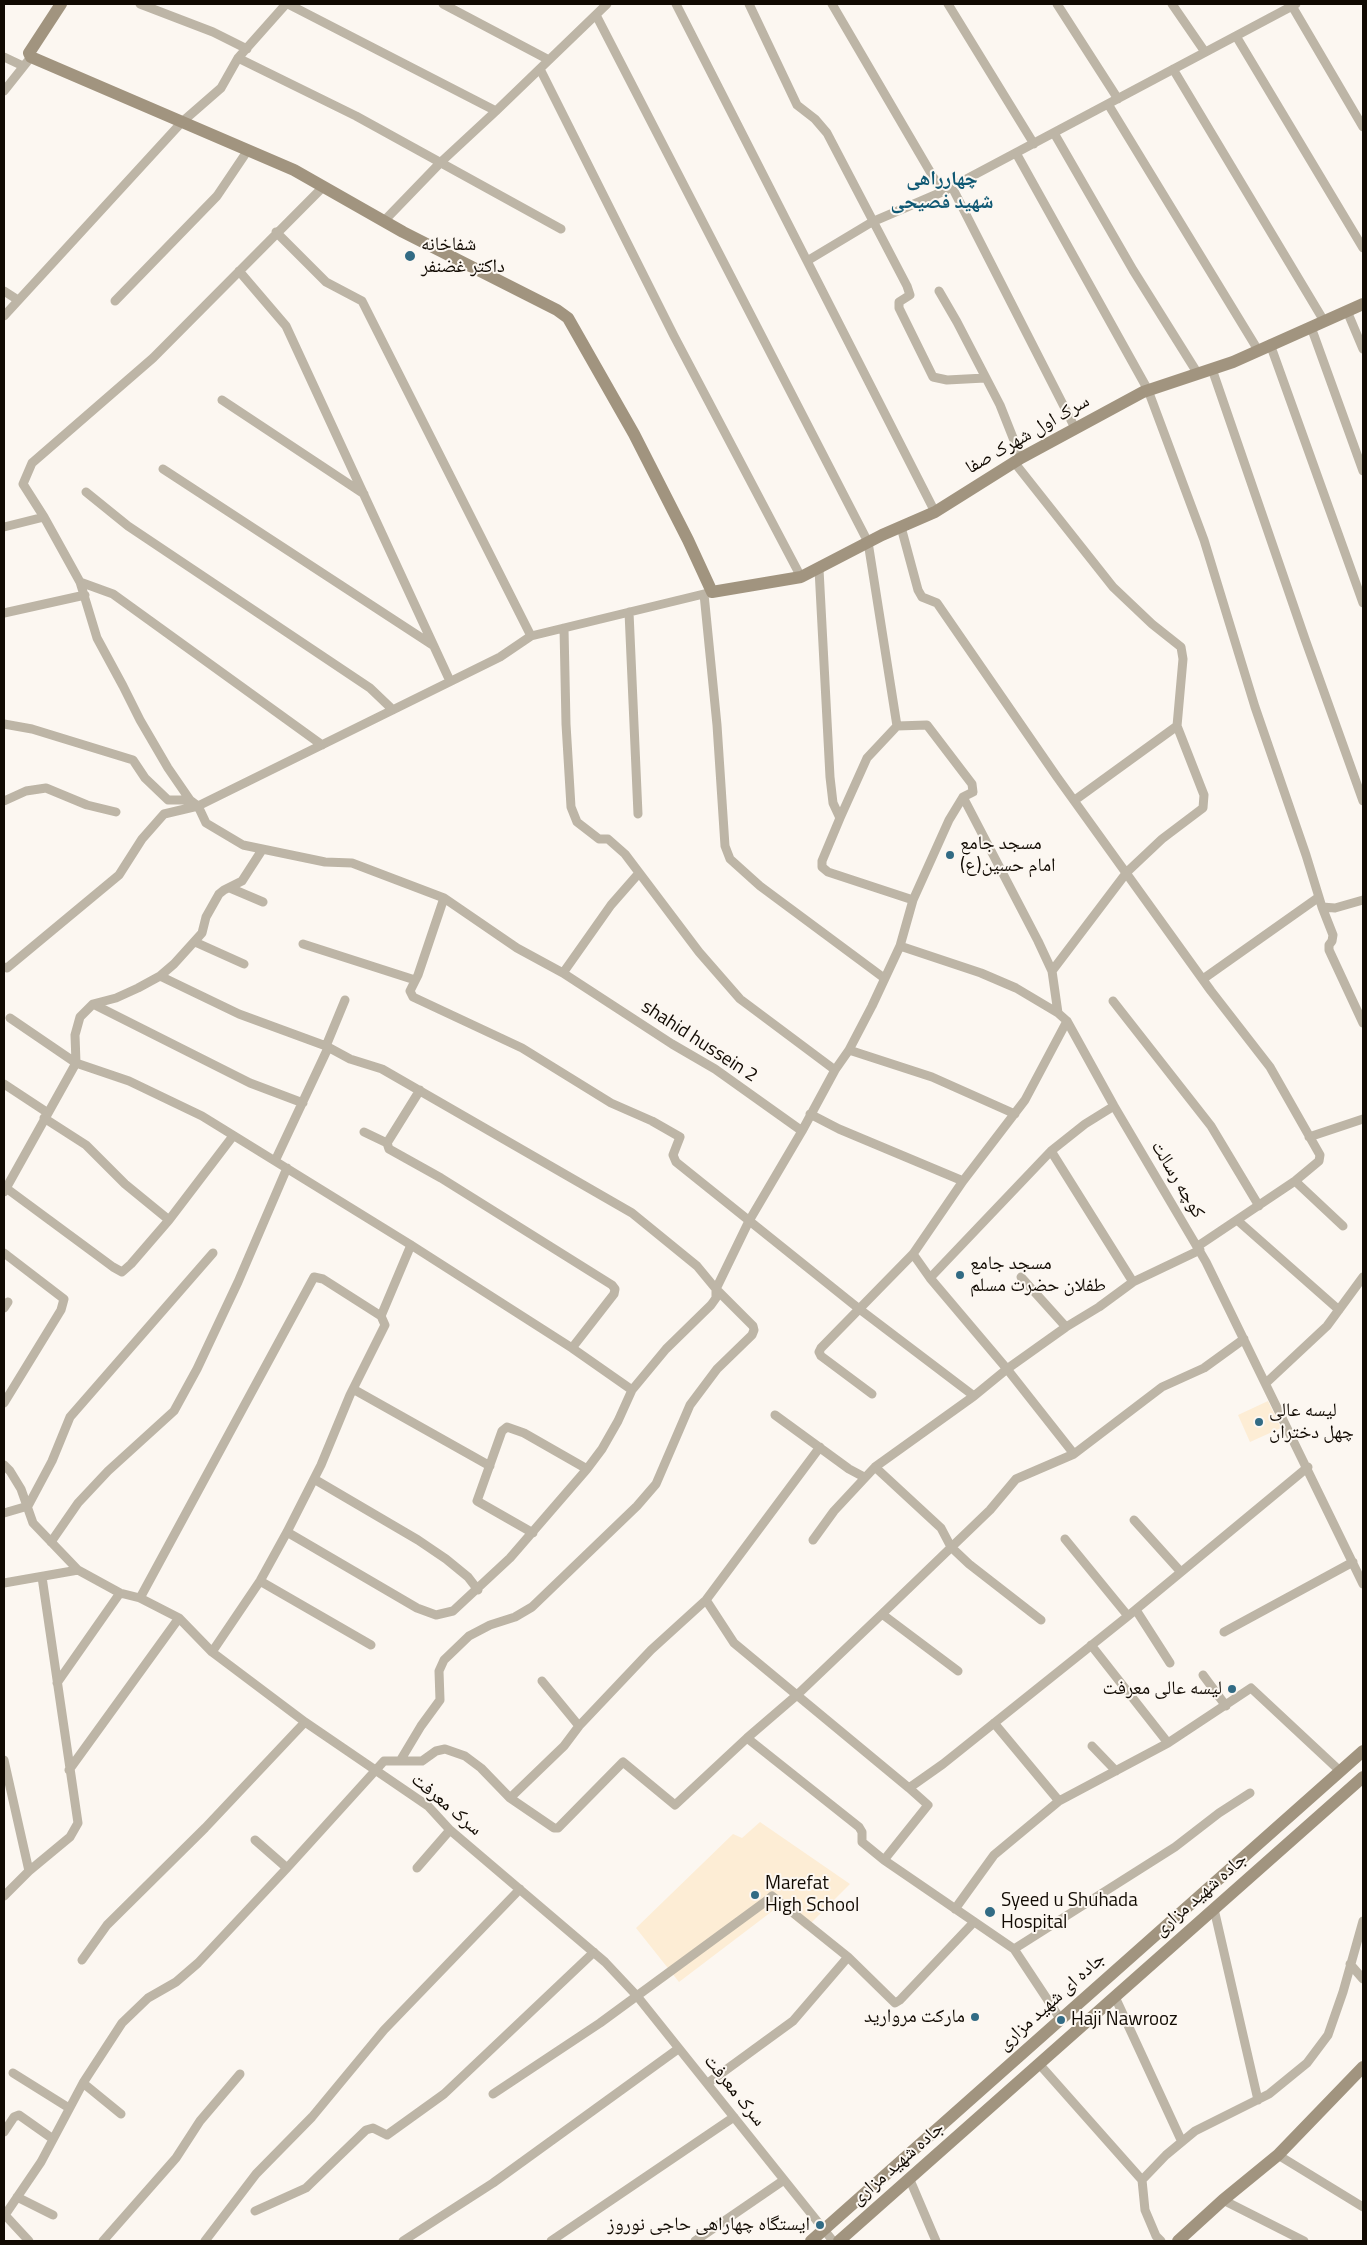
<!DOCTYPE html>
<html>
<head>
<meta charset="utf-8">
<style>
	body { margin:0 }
	#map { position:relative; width:1367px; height:2245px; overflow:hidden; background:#fcf7f1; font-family:"Titillium Web",sans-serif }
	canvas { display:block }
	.frame { position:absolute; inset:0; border:5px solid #110a02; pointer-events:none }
</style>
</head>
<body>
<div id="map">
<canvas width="1367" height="2245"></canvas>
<div class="frame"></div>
</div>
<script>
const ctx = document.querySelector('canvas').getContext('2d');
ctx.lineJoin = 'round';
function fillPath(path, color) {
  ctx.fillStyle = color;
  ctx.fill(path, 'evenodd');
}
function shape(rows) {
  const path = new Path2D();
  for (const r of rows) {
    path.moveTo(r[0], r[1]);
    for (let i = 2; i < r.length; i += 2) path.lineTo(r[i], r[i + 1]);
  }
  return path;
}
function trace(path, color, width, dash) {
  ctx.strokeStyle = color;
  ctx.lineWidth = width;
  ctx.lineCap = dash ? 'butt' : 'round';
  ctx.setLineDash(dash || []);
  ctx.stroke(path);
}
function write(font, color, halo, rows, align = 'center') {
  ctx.font = font + ' "Titillium Web","Noto Naskh Arabic",sans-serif';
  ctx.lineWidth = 4;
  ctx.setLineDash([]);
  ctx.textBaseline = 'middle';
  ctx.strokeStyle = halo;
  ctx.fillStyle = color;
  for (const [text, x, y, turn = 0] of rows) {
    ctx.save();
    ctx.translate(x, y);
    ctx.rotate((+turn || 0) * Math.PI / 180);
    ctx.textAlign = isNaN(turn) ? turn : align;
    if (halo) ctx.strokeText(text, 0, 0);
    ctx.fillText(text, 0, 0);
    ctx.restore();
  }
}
fillPath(shape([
	[1268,1401,1281,1428,1250,1442,1238,1415],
	[760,1822,850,1884,805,1929,779,1906,679,1982,636,1928,733,1834,742,1838]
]), '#fdedd5');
trace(shape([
	[140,4,213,32,247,49],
	[288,4,496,111],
	[443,4,549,60],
	[676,4,935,512],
	[749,4,797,105,815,119,827,133,907,286,910,295,899,302,899,308,933,377,947,380,985,378],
	[832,4,942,192],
	[948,4,1034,144],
	[1057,4,1118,99],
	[1172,4,1205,52],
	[1292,6,1363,127],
	[1236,36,1363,248],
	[4,57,23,66],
	[238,58,356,116,561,229],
	[540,69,674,336,801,577],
	[1173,69,1324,321],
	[4,91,31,57],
	[1108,104,1258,350],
	[1054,133,1133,270,1198,374],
	[1016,153,1148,390,1204,540,1255,707,1306,855,1322,907,1335,908,1363,900],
	[952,187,1075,428],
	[384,221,441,162,496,111,607,4],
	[276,232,326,282,362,301,531,636],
	[807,261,872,222,942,192,1296,4],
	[239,271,286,326,450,681],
	[4,291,18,300],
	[939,291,957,322,1000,405,1021,458],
	[115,301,217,196,248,150],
	[1347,311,1363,349],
	[4,316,182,122,221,88,238,58,286,4],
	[1311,327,1363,471],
	[1270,344,1363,603],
	[1212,369,1305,639,1363,801],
	[222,400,364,494],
	[1014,462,1113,587,1152,624,1181,647,1183,659,1177,726,1204,795,1203,808,1162,839,1127,872,1052,971],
	[163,469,434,646],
	[86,492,128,526,370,688,393,710],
	[4,527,44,517],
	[901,527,918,590,922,597,937,603,1057,777,1211,991,1270,1067,1320,1155,1319,1161,1295,1181,1198,1246],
	[819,569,830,777,833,803,840,818],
	[80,582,113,594,322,745],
	[704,594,717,725,725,846,730,859,760,886,884,978],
	[629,612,638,814],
	[4,613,85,595],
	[564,628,566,724,571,807,577,822,599,839,608,839,625,854,699,952,740,999,835,1070],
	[4,724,32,729,133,760,145,778,168,800,190,800,198,806,206,823,243,845,325,862,352,863,444,898,517,948,563,973,672,1044,715,1069,802,1131,835,1070,849,1050,872,1006,900,946,913,900,949,820,963,797,973,792,972,784,927,725,897,726,868,542,596,15],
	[897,726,867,758,840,818,822,861,822,867,828,872,913,900],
	[963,797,1038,941,1052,971,1058,1013,1067,1021,1114,1106,1206,1262,1363,1584],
	[190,800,168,768,140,720,123,686,97,638,80,582,44,517,23,484,32,463,153,358,323,187],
	[1075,800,1177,726],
	[4,801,26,791,46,788,87,805,116,812],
	[230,888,263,902],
	[444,898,418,975,410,991,413,997,522,1048,611,1103,652,1121,680,1137,673,1155,676,1162,858,1308,974,1396],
	[1322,907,1333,935,1332,941,1329,945,1329,950,1363,1023],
	[195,942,244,964],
	[303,944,415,980],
	[900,946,981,973,1016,988,1058,1013],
	[4,967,7,968,119,875,142,839,164,814,198,806,500,657,531,636,712,592],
	[563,973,611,905,639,873],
	[1203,979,1319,897],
	[1113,1001,1211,1126,1259,1206],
	[93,1004,250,1083,303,1103],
	[10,1018,76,1063,129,1081,202,1116,411,1245,572,1348,632,1390],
	[326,1046,345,1000],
	[849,1050,932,1077,1015,1114],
	[4,1084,48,1113],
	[420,1090,387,1143,389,1149,441,1178,612,1285,615,1289,614,1294,572,1348],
	[810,1114,839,1129,963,1181],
	[44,1118,86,1145,125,1184,169,1220],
	[364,1132,387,1143],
	[1309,1137,1363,1119],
	[1051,1151,1133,1282],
	[275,1161,328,1048],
	[1295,1181,1343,1226],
	[6,1188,113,1267,122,1272,131,1264,169,1220,233,1136],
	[4,1192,76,1063,75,1035,80,1017,93,1004,116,998,138,988,160,976,174,964,202,933,206,917,219,894,224,890,242,881,262,850],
	[1237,1220,1339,1310],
	[4,1253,64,1299,61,1310,4,1403],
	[913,1254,930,1278,1007,1369,1074,1454],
	[1021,1277,1066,1327],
	[930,1278,1051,1151,1085,1124,1114,1106],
	[4,1308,8,1302],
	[381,1316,411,1245],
	[1266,1383,1327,1326,1363,1277],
	[353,1389,490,1466],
	[872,1394,821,1356,819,1352,821,1348,913,1254,963,1181,1025,1100,1067,1021],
	[775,1415,849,1469,864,1477],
	[4,1465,10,1471,21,1489,33,1523,78,1570,120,1593,140,1598,179,1618,212,1652,305,1722,428,1806,450,1830,605,1962,637,1996,833,2241],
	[875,1467,941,1528,951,1547,969,1564,1041,1620],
	[314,1479,418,1540,446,1559,468,1577,478,1590],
	[4,1513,28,1506,52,1461,70,1417,213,1253],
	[1134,1520,1180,1571],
	[287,1532,417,1608,436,1615,453,1611,510,1558,587,1469,602,1449,618,1421,632,1390,666,1349,711,1305,716,1298,716,1289,749,1221,802,1131],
	[533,1533,477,1501,502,1431,507,1427,524,1433,587,1469],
	[1065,1539,1128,1616],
	[813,1540,834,1511,875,1467,974,1396,1007,1369,1066,1327,1099,1307,1133,1282,1200,1250],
	[51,1542,78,1503,108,1471,174,1411,197,1369,238,1282,287,1168],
	[260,1581,371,1645],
	[4,1583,78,1570],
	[140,1598,314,1277,323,1279,381,1316,385,1325,350,1395,321,1465,287,1532,260,1581,212,1652],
	[706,1600,734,1643,909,1788,928,1805,884,1860],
	[1136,1610,1170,1663],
	[882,1614,958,1671],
	[1224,1632,1353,1562],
	[1091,1645,1168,1743],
	[1203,1675,1226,1706],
	[542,1681,579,1726],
	[57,1683,120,1593],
	[994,1723,1059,1801],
	[747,1738,859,1827,862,1832,862,1842,884,1860,1014,1949,1061,2020],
	[1092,1746,1116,1771],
	[4,1760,29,1871],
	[400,1761,422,1761,436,1751,445,1749,465,1756,481,1768,510,1798,554,1828,558,1828,623,1762,675,1805,747,1738,797,1695,882,1614,990,1510,1016,1479,1074,1454,1162,1387,1204,1368,1244,1339],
	[69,1770,179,1618],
	[909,1788,943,1764,1128,1616,1308,1467],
	[510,1798,564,1746,579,1726,651,1650,706,1600,820,1447],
	[255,1840,287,1868],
	[417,1868,450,1830],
	[4,1896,29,1871,70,1837,78,1823,42,1577],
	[955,1909,994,1855,1059,1801,1168,1743,1251,1688,1340,1771],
	[1214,1909,1258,2100],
	[1014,1949,1175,1847,1219,1813,1250,1793],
	[82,1960,107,1925,205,1828,305,1722],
	[1350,1964,1363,1979],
	[1115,1997,1182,2142],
	[1040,2065,1142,2180,1145,2210,1156,2236,1161,2241],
	[13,2073,69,2108],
	[83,2083,121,2114],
	[708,2083,793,2021,848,1957],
	[493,2094,600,2023,769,1899,772,1896,848,1957,895,2003,900,2000,973,1923],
	[4,2132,14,2117,19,2115,53,2139],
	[1278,2155,1363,2207],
	[910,2180,936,2241],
	[1142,2180,1166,2155,1195,2131,1269,2094,1307,2063,1328,2035,1343,1992,1363,1921],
	[17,2197,53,2215],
	[1223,2200,1304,2241],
	[255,2211,306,2188,366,2130,373,2128,387,2135,444,2094,594,1952],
	[4,2214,29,2241],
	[5,2215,41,2162,83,2083,122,2023,148,1998,176,1982,198,1963,287,1868,384,1761,400,1761,421,1726,440,1700,439,1671,444,1660,469,1636,490,1625,515,1617,532,1607,637,1506,656,1484,690,1405,717,1369,752,1335,754,1330,753,1326,716,1289,697,1266,632,1213,382,1069,350,1059,326,1046,239,1014,160,976],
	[103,2241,176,2158,200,2121,240,2074],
	[205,2241,256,2174,312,2117,384,2030,520,1889],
	[403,2241,493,2183,678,2049],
	[551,2241,734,2117],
	[695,2241,784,2180]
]), '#bdb5a6', 9);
trace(shape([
	[61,4,29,53,31,57,294,170,403,232,557,310,568,318,634,434,688,540,712,592,801,577,882,535,935,512,1021,458,1143,392,1233,362,1363,304],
	[811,2241,1363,1751],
	[839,2241,1363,1777],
	[1178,2241,1223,2200,1278,2155,1363,2067]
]), '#a1947f', 12);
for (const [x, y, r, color] of [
	[410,256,6,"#326b84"],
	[950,855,5,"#326b84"],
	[960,1275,5,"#326b84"],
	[1259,1422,5,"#326b84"],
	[1232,1689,5,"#326b84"],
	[755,1895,5,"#326b84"],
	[990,1912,6,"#326b84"],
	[975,2017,5,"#326b84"],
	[1061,2020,5,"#326b84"],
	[820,2225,5,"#326b84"]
]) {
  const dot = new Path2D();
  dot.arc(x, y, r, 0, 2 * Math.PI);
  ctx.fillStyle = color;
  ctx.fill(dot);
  trace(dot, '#fcf7f1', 2);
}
write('19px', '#110a02', '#fcf7f1', [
	["شفاخانه",421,245],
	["داکتر غضنفر",421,267],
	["مسجد جامع",960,844],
	["امام حسین(ع)",960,866],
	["مسجد جامع",970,1264],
	["طفلان حضرت مسلم",970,1286],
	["لیسه عالی",1269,1411],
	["چهل دختران",1269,1433],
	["لیسه عالی معرفت",1222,1689,"right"],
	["Marefat",765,1884],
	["High School",765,1906],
	["Syeed u Shuhada",1001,1901],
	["Hospital",1001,1923],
	["مارکت مروارید",965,2017,"right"],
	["Haji Nawrooz",1071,2020],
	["ایستگاه چهاراهی حاجی نوروز",810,2225,"right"]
], 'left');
write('19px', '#110a02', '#fcf7f1', [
	["سرک اول شهرک صفا",1028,435,-30],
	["shahid hussein 2",699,1042,33],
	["کوچه رسالت",1177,1180,59],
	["سرک معرفت",446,1805,40],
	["جاده شهید مزاری",1201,1895,-41],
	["جاده ای شهید مزاری",1052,2002,-42],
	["سرک معرفت",734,2091,51],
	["جاده شهید مزاری",898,2164,-41]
]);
write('bold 20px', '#0f5873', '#fcf7f1', [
	["چهارراهی",942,180],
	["شهید فصیحی",942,203]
]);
</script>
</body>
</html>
